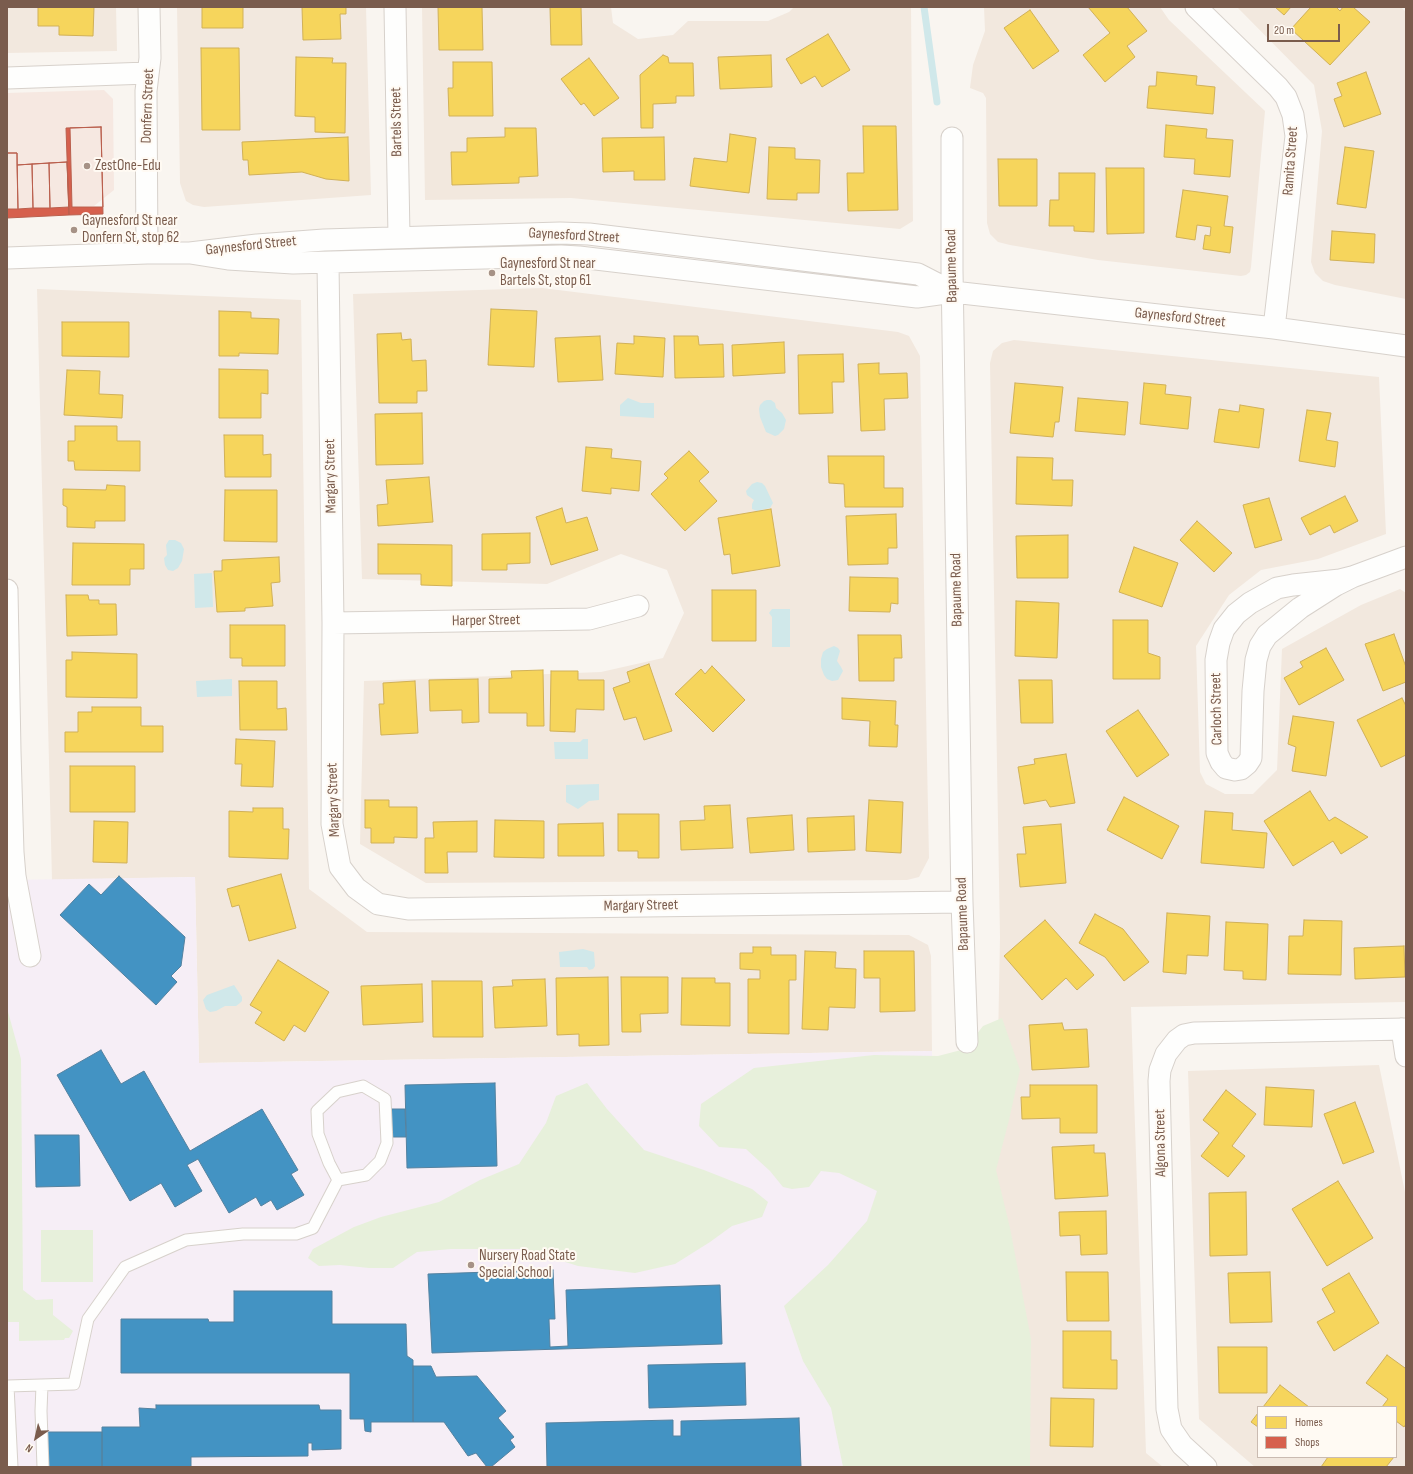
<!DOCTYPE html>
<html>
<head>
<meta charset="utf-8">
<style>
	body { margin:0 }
	#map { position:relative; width:1413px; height:1474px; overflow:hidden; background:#f9f5f0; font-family:"Sofia Sans Condensed",sans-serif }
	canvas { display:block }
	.frame { position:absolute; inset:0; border:8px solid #7a5c4d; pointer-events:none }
	.legend { position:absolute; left:1257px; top:1406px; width:140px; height:52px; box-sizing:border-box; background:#fffaf3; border:1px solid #cabbb1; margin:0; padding:5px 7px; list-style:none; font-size:12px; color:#7a5c4d }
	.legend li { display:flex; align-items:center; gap:8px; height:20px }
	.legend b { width:20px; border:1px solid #cabbb1 }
	.north { position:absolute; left:16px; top:1418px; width:40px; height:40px; -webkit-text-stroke:3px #fffaf3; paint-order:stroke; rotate:214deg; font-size:11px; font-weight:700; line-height:16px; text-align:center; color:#7a5c4d }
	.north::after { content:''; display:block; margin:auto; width:14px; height:18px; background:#7a5c4d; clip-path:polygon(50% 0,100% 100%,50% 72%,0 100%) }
	.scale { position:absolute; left:1267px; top:24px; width:73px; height:18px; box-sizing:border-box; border:2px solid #7a5c4d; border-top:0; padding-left:5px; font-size:12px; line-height:14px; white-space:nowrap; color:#7a5c4d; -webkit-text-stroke:3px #fffaf3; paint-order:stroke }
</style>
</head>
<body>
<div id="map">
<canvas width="1413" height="1474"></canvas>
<div class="frame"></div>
<ul class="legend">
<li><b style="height:11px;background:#f6d55c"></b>Homes</li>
<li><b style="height:11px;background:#d6604d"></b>Shops</li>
</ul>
<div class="north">N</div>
<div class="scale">20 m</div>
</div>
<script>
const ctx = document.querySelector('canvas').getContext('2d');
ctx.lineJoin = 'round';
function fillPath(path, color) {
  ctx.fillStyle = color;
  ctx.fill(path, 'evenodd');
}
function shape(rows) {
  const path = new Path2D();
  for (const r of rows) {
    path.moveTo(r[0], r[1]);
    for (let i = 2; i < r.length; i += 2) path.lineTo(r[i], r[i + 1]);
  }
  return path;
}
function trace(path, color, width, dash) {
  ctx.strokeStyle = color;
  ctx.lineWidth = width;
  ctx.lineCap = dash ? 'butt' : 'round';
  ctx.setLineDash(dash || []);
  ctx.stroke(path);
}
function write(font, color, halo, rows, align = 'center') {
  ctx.font = font + ' "Sofia Sans Condensed",sans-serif';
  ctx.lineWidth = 4;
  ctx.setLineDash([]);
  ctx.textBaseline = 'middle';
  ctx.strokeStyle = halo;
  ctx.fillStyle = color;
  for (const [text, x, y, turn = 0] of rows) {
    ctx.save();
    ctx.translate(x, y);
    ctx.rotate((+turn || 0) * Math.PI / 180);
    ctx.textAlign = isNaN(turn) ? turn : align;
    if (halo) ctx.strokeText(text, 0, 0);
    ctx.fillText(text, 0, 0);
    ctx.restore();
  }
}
fillPath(shape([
	[7,7,116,7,117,51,7,53],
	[177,7,366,7,371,195,204,207,193,205,186,201,180,183],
	[422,7,611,7,613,23,638,39,673,35,688,21,768,21,789,12,794,7,911,7,913,221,900,229,571,198,425,200],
	[984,7,1160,7,1169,20,1265,111,1251,267,1250,272,1246,275,1241,276,1098,260,1010,245,998,242,990,234,987,223,986,98,983,93,970,88,973,65,985,31],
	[1237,7,1401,7,1406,12,1406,299,1335,285,1323,281,1315,273,1311,262,1322,131,1314,85],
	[542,288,898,332,909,336,920,356,927,760,929,858,919,877,907,880,426,883,360,844,364,681,601,672,663,658,684,613,667,570,621,554,547,584,362,579,353,294],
	[37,289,301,300,309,889,367,932,909,935,928,945,931,956,932,1051,199,1063,195,877,52,880],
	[1014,340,1379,377,1386,534,1318,559,1261,570,1229,595,1196,646,1200,772,1206,784,1225,794,1253,794,1277,770,1282,649,1361,605,1400,589,1406,593,1406,1002,1131,1007,1146,1453,1163,1467,990,1467,1000,937,990,363,993,351,1002,343],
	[1379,1065,1406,1197,1406,1467,1255,1467,1199,1419,1188,1071],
	[1258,1407,1396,1407,1396,1457,1258,1457]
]), '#f2e8de');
fillPath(shape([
	[104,90,113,99,114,190,94,206,7,209,7,93]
]), '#f6e8e1');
fillPath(shape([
	[195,877,199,1063,932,1051,937,1467,7,1467,7,880]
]), '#f6eef6');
fillPath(shape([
	[7,1008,21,1059,23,1290,36,1300,53,1299,53,1315,73,1331,69,1338,65,1338,64,1340,19,1341,19,1322,7,1322],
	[1002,1018,1020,1070,1009,1120,996,1170,1010,1228,1031,1339,1030,1467,843,1467,831,1408,803,1361,784,1306,828,1265,867,1221,877,1191,839,1173,821,1171,809,1187,792,1189,783,1187,770,1171,746,1149,719,1147,699,1126,701,1104,754,1068,874,1055,938,1056,965,1049,983,1026],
	[587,1083,607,1109,644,1150,704,1170,752,1189,768,1202,762,1217,732,1226,710,1242,675,1264,635,1273,578,1266,524,1249,451,1249,417,1252,393,1268,369,1268,340,1265,319,1266,308,1258,313,1249,354,1227,381,1217,439,1202,480,1180,519,1164,546,1123,556,1096],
	[41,1230,93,1230,93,1282,41,1282]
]), '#e7f0db');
fillPath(shape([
	[628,398,641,403,654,403,654,418,620,416,620,405],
	[767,400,771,400,775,403,776,408,782,413,786,420,784,429,778,435,775,436,766,432,760,417,759,409,760,405,764,401],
	[757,482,762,483,765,486,773,503,770,508,757,511,752,509,752,504,754,500,747,495,746,491,752,484],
	[169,540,175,540,181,543,184,549,182,561,178,568,173,571,168,570,165,565,164,558,167,555,166,545],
	[212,573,213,607,195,608,194,574],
	[772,609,790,609,790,647,772,647,772,617,769,613],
	[834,646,838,648,840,651,837,661,841,667,843,671,838,680,832,681,827,679,824,675,821,667,821,659,823,652,827,649],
	[232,679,232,696,197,697,196,681],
	[583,739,588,739,588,759,555,759,554,742,580,742],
	[599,784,599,800,589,801,578,809,566,802,566,785],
	[583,949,594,952,595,966,593,969,589,970,587,967,560,967,559,952],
	[234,985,242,997,242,1001,240,1003,236,1006,225,1006,216,1011,210,1012,206,1009,203,1000,207,995]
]), '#d0e8ea');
const homes = shape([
	[38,7,94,7,93,36,59,35,59,26,38,26,38,7],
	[202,7,243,7,243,28,202,28,202,7],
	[302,7,346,7,346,14,340,14,341,39,303,40,302,7],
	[438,7,482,7,483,50,439,50,438,7],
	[550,7,581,7,582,45,551,45,550,7],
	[1088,7,1127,7,1147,31,1127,46,1135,57,1105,82,1083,55,1110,33,1088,7],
	[1275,7,1291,7,1284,15,1275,7],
	[1311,7,1336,7,1340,11,1343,7,1353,7,1370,22,1330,65,1291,29,1311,7],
	[1030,10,1059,51,1033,69,1004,28,1030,10],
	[828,34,850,70,822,87,815,76,801,84,786,59,828,34],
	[201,48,239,48,240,130,202,130,201,48],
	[663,55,668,57,669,63,693,63,694,96,676,96,676,103,653,104,653,128,641,128,640,75,663,55],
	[771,55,772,87,720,89,718,57,771,55],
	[296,57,333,58,332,63,346,63,345,133,315,132,315,117,295,116,296,57],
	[589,58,619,98,594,116,584,103,581,105,561,79,589,58],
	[453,62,492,62,493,116,449,116,448,88,453,88,453,62],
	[1157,72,1197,76,1196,85,1215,87,1213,114,1147,108,1149,86,1156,86,1157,72],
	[1366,72,1381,114,1344,127,1334,99,1342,96,1337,83,1366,72],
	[1166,125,1207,129,1206,138,1233,140,1230,177,1194,174,1195,159,1164,157,1166,125],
	[863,126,896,126,898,210,848,211,847,173,864,173,863,126],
	[505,128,536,128,538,176,519,177,519,183,452,185,451,152,467,152,467,138,505,137,505,128],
	[730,134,756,138,749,193,690,186,694,158,727,162,730,134],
	[348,137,349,181,326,179,302,172,249,175,248,160,243,160,242,142,348,137],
	[664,137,665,180,634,180,634,171,603,172,602,138,664,137],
	[769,147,795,148,795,159,820,160,819,193,797,193,797,200,767,199,769,147],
	[1345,147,1374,151,1366,208,1337,204,1345,147],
	[998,159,1037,159,1037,206,999,206,998,159],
	[1106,168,1144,168,1144,233,1107,234,1106,168],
	[1059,173,1095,173,1094,232,1074,231,1074,226,1049,226,1050,200,1059,200,1059,173],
	[1183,190,1228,196,1224,226,1233,227,1230,253,1203,249,1205,235,1210,236,1211,227,1197,225,1195,240,1176,237,1183,190],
	[1332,231,1375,234,1374,263,1330,260,1332,231],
	[491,309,537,311,534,367,488,365,491,309],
	[219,311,251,312,251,318,279,319,278,354,239,353,239,356,219,356,219,311],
	[62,322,129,322,129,357,62,356,62,322],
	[401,333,402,340,411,339,412,361,426,360,427,391,417,391,417,403,379,403,377,334,401,333],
	[600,336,603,380,558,382,555,338,600,336],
	[634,336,665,338,663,377,615,374,617,343,634,344,634,336],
	[674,336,698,336,699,345,723,344,724,377,675,378,674,336],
	[784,342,785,373,733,376,732,345,784,342],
	[843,354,844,382,832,382,833,413,799,414,798,355,843,354],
	[879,363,879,374,907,373,908,398,884,399,885,430,861,431,858,364,879,363],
	[219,369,268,370,268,394,261,393,261,418,219,418,219,369],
	[67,370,100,371,99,394,123,395,122,418,64,415,67,370],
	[1015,383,1063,387,1059,422,1055,422,1053,437,1010,433,1015,383],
	[1144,383,1166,385,1165,394,1191,397,1188,429,1140,424,1144,383],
	[1078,398,1128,402,1125,435,1075,431,1078,398],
	[1240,405,1264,409,1259,448,1214,442,1219,409,1239,412,1240,405],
	[1307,410,1331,413,1326,440,1338,442,1335,467,1299,461,1307,410],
	[422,413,423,464,376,465,375,414,422,413],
	[75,426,117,426,117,441,140,441,140,471,75,470,74,461,68,461,68,441,75,441,75,426],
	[224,435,263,435,263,455,271,454,271,477,225,477,224,435],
	[586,447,612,449,611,458,641,461,639,491,611,488,611,494,582,491,586,447],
	[689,451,709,472,699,481,717,501,685,531,651,494,668,478,664,474,689,451],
	[828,456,884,456,884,488,903,488,903,507,845,507,844,484,829,483,828,456],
	[1017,457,1053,458,1052,480,1073,480,1072,506,1016,504,1017,457],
	[429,477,433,522,378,526,377,505,388,504,386,480,429,477],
	[107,485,125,486,125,521,95,521,95,528,67,527,67,507,63,505,63,489,106,490,107,485],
	[225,490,277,490,277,542,224,541,225,490],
	[1345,496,1358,521,1334,533,1330,525,1310,535,1301,518,1345,496],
	[1269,498,1282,540,1255,548,1243,505,1269,498],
	[562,508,566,523,587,517,598,550,551,565,536,517,562,508],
	[771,509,780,566,732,574,730,554,724,555,718,518,771,509],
	[896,514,897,548,888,548,888,564,848,565,846,516,896,514],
	[1197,521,1232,553,1214,572,1180,540,1197,521],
	[530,533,530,563,507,564,507,570,482,570,482,534,530,533],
	[1068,535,1068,578,1017,578,1016,536,1068,535],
	[73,543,144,544,144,569,130,569,130,585,72,585,73,543],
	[378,544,452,545,452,586,421,585,421,574,378,574,378,544],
	[1134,547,1178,563,1162,607,1119,592,1134,547],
	[279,557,280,582,271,583,273,606,245,608,245,611,217,612,214,571,222,571,222,560,279,557],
	[850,577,898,578,898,604,891,603,890,612,849,611,850,577],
	[712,590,756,590,756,641,712,641,712,590],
	[66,595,88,595,89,600,99,600,99,604,116,604,117,635,67,636,66,595],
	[1016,601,1059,603,1057,658,1015,656,1016,601],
	[1113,620,1148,620,1148,653,1160,657,1160,679,1113,679,1113,620],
	[230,625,285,625,285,666,242,666,242,658,230,658,230,625],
	[1394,634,1406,667,1406,682,1383,691,1365,644,1394,634],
	[858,635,901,635,902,658,894,658,894,681,859,681,858,635],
	[1326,648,1344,680,1299,705,1284,678,1303,667,1300,662,1326,648],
	[72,652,137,654,137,698,66,697,66,660,72,660,72,652],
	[649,664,672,731,644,740,636,717,624,720,613,688,630,682,627,672,649,664],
	[712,666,745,700,713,732,675,694,701,669,705,674,712,666],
	[543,670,544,726,527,726,527,713,489,713,489,679,512,678,511,671,543,670],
	[551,671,578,671,578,680,604,680,604,710,576,709,575,732,550,731,551,671],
	[478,679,479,722,462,723,462,710,430,711,429,680,478,679],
	[1019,680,1052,680,1053,723,1021,723,1019,680],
	[239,681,277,681,277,709,286,708,287,730,240,730,239,681],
	[415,681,418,733,381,735,379,704,384,704,383,683,415,681],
	[842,698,896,701,895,725,898,725,897,747,869,746,870,721,842,719,842,698],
	[1402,698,1406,706,1406,755,1381,767,1357,720,1402,698],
	[92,707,141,707,141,726,163,726,163,752,65,752,65,732,78,732,78,712,92,712,92,707],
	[1138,710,1169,755,1137,777,1106,731,1138,710],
	[1293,716,1334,722,1326,776,1292,771,1296,747,1288,744,1293,716],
	[236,739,275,741,273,787,241,786,242,764,235,764,236,739],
	[1066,754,1075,803,1050,807,1046,800,1024,804,1018,767,1035,764,1034,759,1066,754],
	[70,766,135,766,135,812,70,812,70,766],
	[1310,791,1329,821,1335,817,1368,837,1341,854,1333,841,1293,866,1264,821,1310,791],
	[1124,797,1179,826,1162,859,1107,830,1124,797],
	[365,800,389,800,389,807,417,807,417,838,394,837,394,843,371,843,371,828,365,828,365,800],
	[869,800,903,802,901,853,866,851,869,800],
	[730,805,733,848,681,850,680,821,705,820,704,806,730,805],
	[253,808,283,808,283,829,289,829,288,859,229,857,229,811,253,812,253,808],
	[1205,811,1233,813,1232,830,1267,833,1264,868,1201,863,1205,811],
	[618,814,659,814,659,858,638,858,638,851,618,851,618,814],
	[792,815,794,850,750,853,747,818,792,815],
	[854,816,855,850,808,852,807,818,854,816],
	[495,820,544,821,544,858,494,857,495,820],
	[94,821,128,822,127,863,93,862,94,821],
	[477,821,477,852,447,852,448,873,425,873,425,838,434,838,433,822,477,821],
	[603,823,604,856,558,856,558,824,603,823],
	[1061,824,1066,883,1020,887,1017,854,1026,854,1023,827,1061,824],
	[281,874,296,928,249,941,239,905,232,907,227,889,281,874],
	[1167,913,1210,916,1208,956,1187,955,1186,974,1163,972,1167,913],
	[1095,914,1123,929,1149,962,1124,981,1105,957,1079,943,1095,914],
	[1045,920,1094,975,1077,990,1066,978,1042,1000,1004,956,1045,920],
	[1304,920,1342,921,1341,975,1288,974,1289,936,1303,936,1304,920],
	[1226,922,1268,924,1266,980,1243,979,1243,971,1224,970,1226,922],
	[1404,946,1405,977,1355,979,1354,948,1404,946],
	[753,947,771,947,771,955,796,955,796,980,789,980,789,1034,748,1033,748,979,760,979,760,970,740,969,740,953,753,953,753,947],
	[805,951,836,952,835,968,856,969,855,1008,829,1007,828,1030,802,1029,805,951],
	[864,951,914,951,915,1011,880,1012,880,978,864,978,864,951],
	[278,960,329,992,305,1032,294,1025,284,1041,255,1023,262,1012,250,1005,278,960],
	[608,977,609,1045,579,1046,579,1034,557,1035,556,978,608,977],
	[621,977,668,977,668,1013,640,1014,641,1032,622,1032,621,977],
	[682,978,715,978,715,983,730,983,730,1026,681,1025,682,978],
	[545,979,547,1026,495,1028,493,987,513,986,512,980,545,979],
	[432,981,482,981,483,1037,433,1037,432,981],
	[422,984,423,1022,363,1025,361,986,422,984],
	[1062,1023,1064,1030,1087,1029,1089,1067,1032,1070,1029,1025,1062,1023],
	[1030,1085,1097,1085,1097,1133,1060,1133,1060,1118,1022,1119,1021,1097,1030,1097,1030,1085],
	[1266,1087,1314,1090,1312,1127,1264,1125,1266,1087],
	[1226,1090,1256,1114,1232,1146,1245,1156,1228,1177,1201,1156,1219,1133,1203,1120,1226,1090],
	[1355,1102,1374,1152,1343,1164,1324,1114,1355,1102],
	[1094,1145,1094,1153,1105,1153,1108,1196,1055,1199,1052,1147,1094,1145],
	[1338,1181,1373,1238,1327,1266,1292,1209,1338,1181],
	[1246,1192,1247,1255,1210,1256,1209,1193,1246,1192],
	[1106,1211,1107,1254,1081,1255,1080,1235,1060,1236,1059,1212,1106,1211],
	[1066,1272,1108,1272,1109,1321,1067,1321,1066,1272],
	[1270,1272,1272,1322,1230,1323,1228,1273,1270,1272],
	[1349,1273,1379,1323,1334,1351,1317,1322,1335,1312,1322,1289,1349,1273],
	[1063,1331,1111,1331,1111,1360,1117,1360,1117,1389,1063,1388,1063,1331],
	[1218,1347,1267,1347,1267,1393,1219,1393,1218,1347],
	[1387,1355,1405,1368,1406,1366,1406,1424,1404,1427,1396,1421,1396,1407,1382,1407,1388,1399,1366,1383,1387,1355],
	[1280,1385,1309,1407,1263,1407,1280,1385],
	[1051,1398,1094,1399,1093,1447,1050,1446,1051,1398],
	[1258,1413,1258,1427,1251,1422,1258,1413],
	[1328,1457,1394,1457,1386,1467,1321,1467,1328,1457]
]);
fillPath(homes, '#f6d55c');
trace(homes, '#d1b158', 1);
const shops = shape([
	[101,127,103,214,69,215,66,128,101,127],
	[101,127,103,207,72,207,70,128,101,127],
	[7,153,17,153,17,165,67,162,69,215,7,218,7,153],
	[7,153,17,153,18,209,7,209,7,153],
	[67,162,69,207,50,208,49,163,67,162],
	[49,163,50,208,33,208,32,164,49,163],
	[32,164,33,208,18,209,17,165,32,164]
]);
fillPath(shops, '#d6604d');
trace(shops, '#ba5f4d', 1);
const schools = shape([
	[119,876,185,937,181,966,171,976,177,982,156,1005,60,915,89,884,101,895,119,876],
	[101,1050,121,1084,144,1071,190,1151,262,1109,298,1170,291,1174,304,1195,277,1210,271,1200,261,1206,256,1197,229,1213,198,1159,187,1165,202,1191,175,1207,161,1183,130,1201,57,1075,101,1050],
	[495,1083,497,1166,407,1168,405,1085,495,1083],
	[391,1109,405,1109,406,1137,392,1137,391,1109],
	[35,1135,79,1135,80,1186,36,1187,35,1135],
	[553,1270,555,1319,549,1319,550,1347,568,1346,566,1290,720,1285,722,1344,432,1353,428,1274,553,1270],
	[234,1291,332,1291,332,1324,406,1324,407,1356,413,1360,413,1422,371,1422,371,1432,365,1431,364,1419,350,1419,350,1373,121,1373,121,1319,208,1319,209,1322,234,1322,234,1291],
	[745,1363,746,1405,649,1408,648,1365,745,1363],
	[413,1366,431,1366,436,1377,477,1376,506,1411,498,1418,514,1437,510,1440,515,1447,491,1467,487,1467,476,1453,468,1456,444,1422,413,1422,413,1366],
	[156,1405,319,1405,320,1410,341,1410,341,1449,312,1450,312,1443,308,1443,308,1456,191,1457,191,1467,102,1467,102,1427,140,1427,139,1408,156,1409,156,1405],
	[799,1418,801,1467,547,1467,546,1423,673,1420,673,1436,681,1436,681,1421,799,1418],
	[45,1432,102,1432,102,1467,45,1467,45,1432]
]);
fillPath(schools, '#4393c3');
trace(schools, '#5482a0', 1);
trace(shape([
	[924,7,937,102]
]), '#d0e8ea', 7);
const lane = shape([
	[42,1385,41,1411,43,1467],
	[12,1467,8,1386,74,1384,88,1319,125,1267,186,1240,243,1234,296,1234,313,1228,338,1180,366,1175,380,1161,387,1143,385,1099,363,1086,337,1092,317,1111,318,1134,329,1163,338,1180]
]);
const street = shape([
	[395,7,399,237],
	[1196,7,1278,87,1286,97,1293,115,1296,136,1274,328],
	[7,78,148,73],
	[952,138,952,270,962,902,967,1042],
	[147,253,146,91,150,58,149,7],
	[190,253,228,259,293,263,561,256,579,257,917,297,953,292,1274,328,1406,346],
	[7,258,147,253,190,253,257,245,324,240,560,233,589,234,918,274,953,292],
	[328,263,333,623,332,824,340,867,356,888,378,904,408,909,962,902],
	[1352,577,1340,580,1293,585,1277,588,1250,603,1236,614,1224,629,1219,643,1216,660,1217,753,1221,762,1226,768,1235,770,1241,769,1247,764,1251,758,1253,691,1256,660,1260,646,1267,635,1300,608,1336,585,1352,577,1406,557],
	[7,590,10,751,13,852,15,876,30,956],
	[333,623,589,619,638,606],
	[1402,1029,1406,1056],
	[1206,1467,1182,1445,1171,1429,1167,1409,1159,1081,1160,1070,1166,1054,1177,1040,1184,1035,1194,1033,1406,1029]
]);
trace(lane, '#d7d1cb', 13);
trace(street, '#d7d1cb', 23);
trace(lane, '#fefefd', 11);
trace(street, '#fefefd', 21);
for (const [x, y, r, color] of [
	[87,166,4,"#a69286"],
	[74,230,4,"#a69286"],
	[492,273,4,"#a69286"],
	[471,1265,4,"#a69286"]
]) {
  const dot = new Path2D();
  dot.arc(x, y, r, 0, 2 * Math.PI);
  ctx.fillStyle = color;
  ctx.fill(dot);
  trace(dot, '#fffaf3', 1.5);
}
write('15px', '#7a5c4d', '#fffaf3', [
	["Donfern Street",148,106,-88],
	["Bartels Street",397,122,-91],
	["Ramita Street",1291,161,-86],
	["Gaynesford Street",574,236,3],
	["Gaynesford Street",251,246,-6],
	["Bapaume Road",952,266,-91],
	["Gaynesford Street",1180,318,6],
	["Margary Street",331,476,-91],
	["Bapaume Road",957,590,-91],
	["Harper Street",486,621,-1],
	["Carloch Street",1217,709,-91],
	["Margary Street",334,800,-92],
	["Margary Street",641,906,-1],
	["Bapaume Road",963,914,-92],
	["Algona Street",1161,1143,-91]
]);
write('15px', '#7a5c4d', '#fffaf3', [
	["ZestOne-Edu",95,166],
	["Gaynesford St near",82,221],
	["Donfern St, stop 62",82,238],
	["Gaynesford St near",500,264],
	["Bartels St, stop 61",500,281],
	["Nursery Road State",479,1256],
	["Special School",479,1273]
], 'left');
</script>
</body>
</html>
